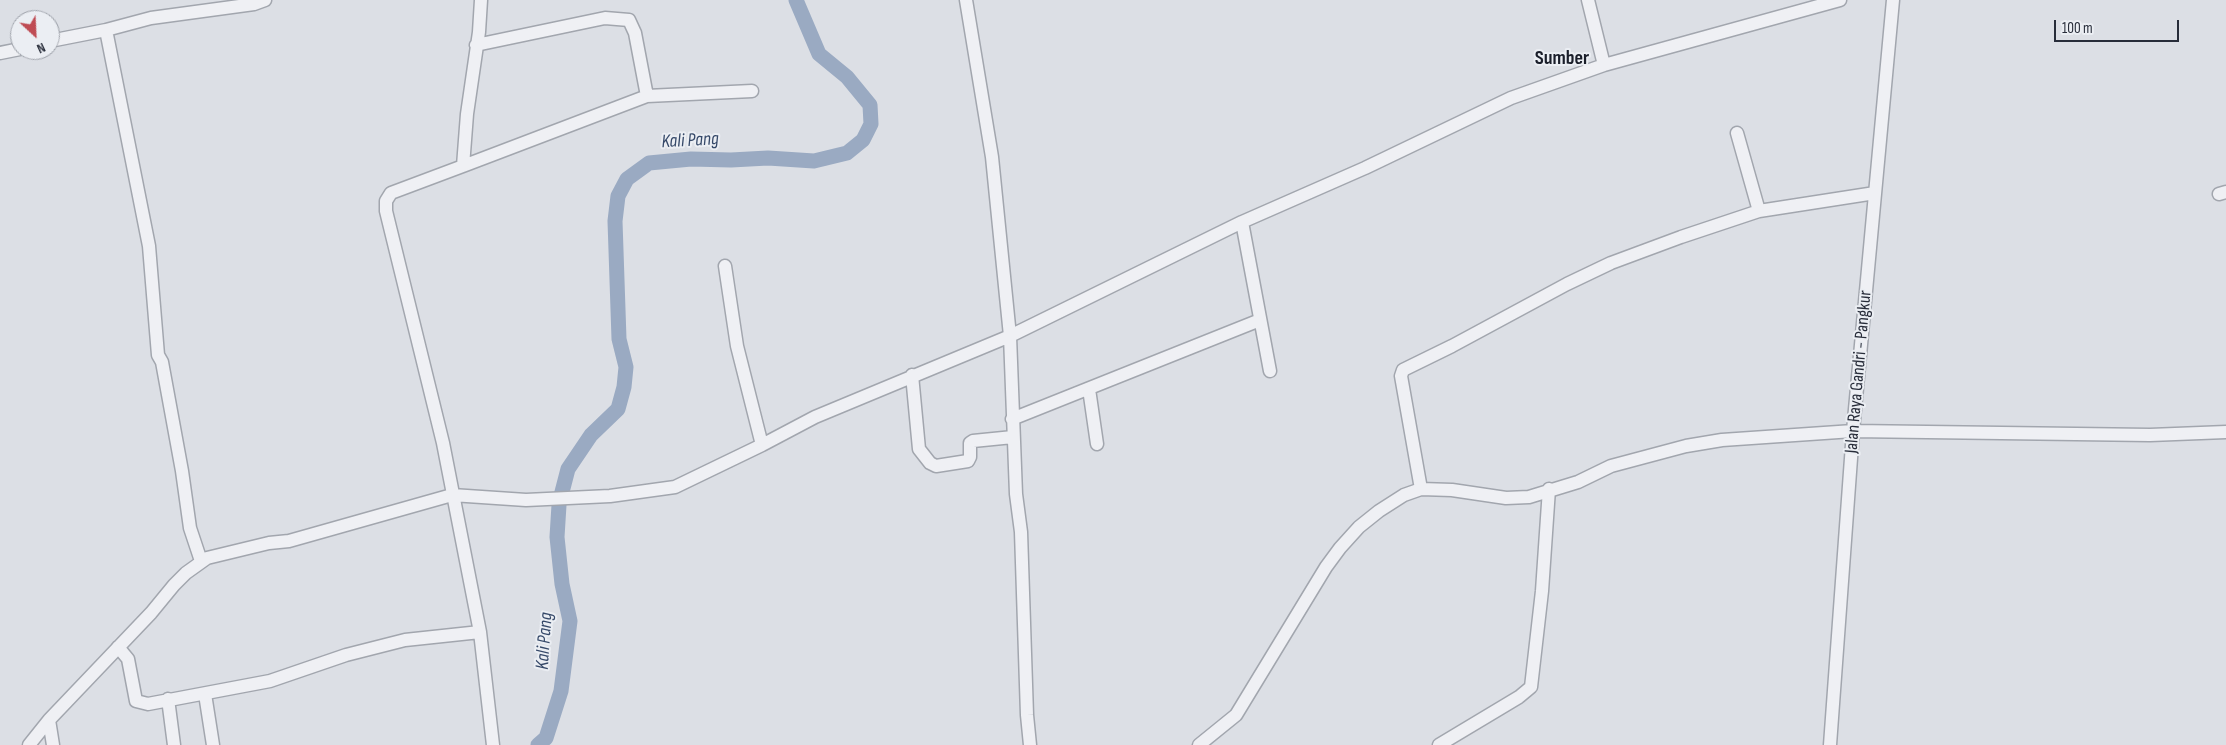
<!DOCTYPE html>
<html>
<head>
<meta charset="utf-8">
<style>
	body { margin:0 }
	#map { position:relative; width:2226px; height:745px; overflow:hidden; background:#dcdfe5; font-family:"Sofia Sans Condensed",sans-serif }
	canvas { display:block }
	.north { position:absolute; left:10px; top:10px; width:50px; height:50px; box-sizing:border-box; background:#ebeef3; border:1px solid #9da1a9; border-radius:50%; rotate:155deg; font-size:14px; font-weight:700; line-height:20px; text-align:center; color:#282d3a }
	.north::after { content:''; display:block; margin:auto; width:18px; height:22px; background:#bf4c54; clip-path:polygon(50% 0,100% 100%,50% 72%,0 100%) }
	.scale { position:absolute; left:2054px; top:20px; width:125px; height:22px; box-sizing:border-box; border:2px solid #282d3a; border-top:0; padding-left:6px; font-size:15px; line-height:18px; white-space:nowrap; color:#282d3a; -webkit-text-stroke:4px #ebeef3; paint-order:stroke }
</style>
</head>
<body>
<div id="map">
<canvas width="2226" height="745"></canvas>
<div class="north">N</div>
<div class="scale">100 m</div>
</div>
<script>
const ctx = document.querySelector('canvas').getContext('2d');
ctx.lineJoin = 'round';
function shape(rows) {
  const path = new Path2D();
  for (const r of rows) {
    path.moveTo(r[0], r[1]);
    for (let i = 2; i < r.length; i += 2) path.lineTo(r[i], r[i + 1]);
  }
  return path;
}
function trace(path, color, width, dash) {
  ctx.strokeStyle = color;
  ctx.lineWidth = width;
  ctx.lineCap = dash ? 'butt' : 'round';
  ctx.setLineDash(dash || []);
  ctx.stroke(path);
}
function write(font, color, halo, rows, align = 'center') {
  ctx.font = font + ' "Sofia Sans Condensed",sans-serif';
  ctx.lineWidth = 4;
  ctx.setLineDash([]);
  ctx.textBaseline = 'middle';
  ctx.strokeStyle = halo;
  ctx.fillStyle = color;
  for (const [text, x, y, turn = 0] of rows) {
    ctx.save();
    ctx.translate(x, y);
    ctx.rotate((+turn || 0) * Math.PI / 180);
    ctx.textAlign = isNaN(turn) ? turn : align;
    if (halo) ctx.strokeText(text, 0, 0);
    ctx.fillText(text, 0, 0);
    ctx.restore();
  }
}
trace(shape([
	[562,492,568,469,591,435,618,409,624,387,626,367,619,339,615,221,618,196,627,179,649,163,691,159,731,160,768,158,814,161,847,153,863,140,871,124,870,105,847,77,819,54,796,0],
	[538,745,546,738,561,691,570,621,562,584,557,537,559,505]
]), '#9aaac2', 15);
const minor = shape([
	[966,0,992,157,1010,336,1016,494,1021,532,1027,715,1030,745],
	[1588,0,1604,65],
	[106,30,149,246,158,355,162,362,182,471,190,528,201,561],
	[50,41,106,30,151,18,254,4,265,0],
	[476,45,605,18,629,20,635,33,647,96],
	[0,53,20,49],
	[1737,133,1759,211],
	[463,166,647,96,752,91],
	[2219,194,2226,192],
	[1242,222,1270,371],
	[725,266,737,346,762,445],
	[912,375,919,449,930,463,936,466,968,461,970,457,970,443,973,441,1013,437],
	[1089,389,1097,444],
	[1012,419,1260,320],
	[1421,489,1401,376,1403,370,1452,346,1567,284,1611,263,1681,237,1759,211,1875,193],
	[480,632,493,745],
	[118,647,128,659,136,701,148,704,270,681,346,655,405,640,480,632,443,443,386,211,386,201,391,193,463,166,467,114,479,32,481,0],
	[205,694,213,745],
	[168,699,174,745],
	[49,720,53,745],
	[29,745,49,720,151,613,174,585,186,573,207,558,269,543,289,541,452,495,526,500,610,496,675,487,762,445,815,417,1010,336,1242,222,1365,168,1511,98,1604,65,1840,0],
	[1199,745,1236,715,1326,567,1340,548,1359,527,1379,511,1404,495,1421,489,1452,490,1506,498,1529,497,1578,482,1611,466,1686,446,1722,440,1853,431,2150,435,2226,432],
	[1439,745,1519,697,1531,687,1542,591,1549,489],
	[1830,745,1853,431,1893,0]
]);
trace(minor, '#a2a6ae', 15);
trace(minor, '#eff0f4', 12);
write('18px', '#282d3a', '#ebeef3', [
	["Jalan Raya Gandri - Pangkur",1859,372,-85]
]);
write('italic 19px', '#364969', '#ebeef3', [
	["Kali Pang",690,141,-3],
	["Kali Pang",545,641,-86]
]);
write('bold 20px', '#1a1e2a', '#ebeef3', [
	["Sumber",1562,59]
]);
</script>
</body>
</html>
